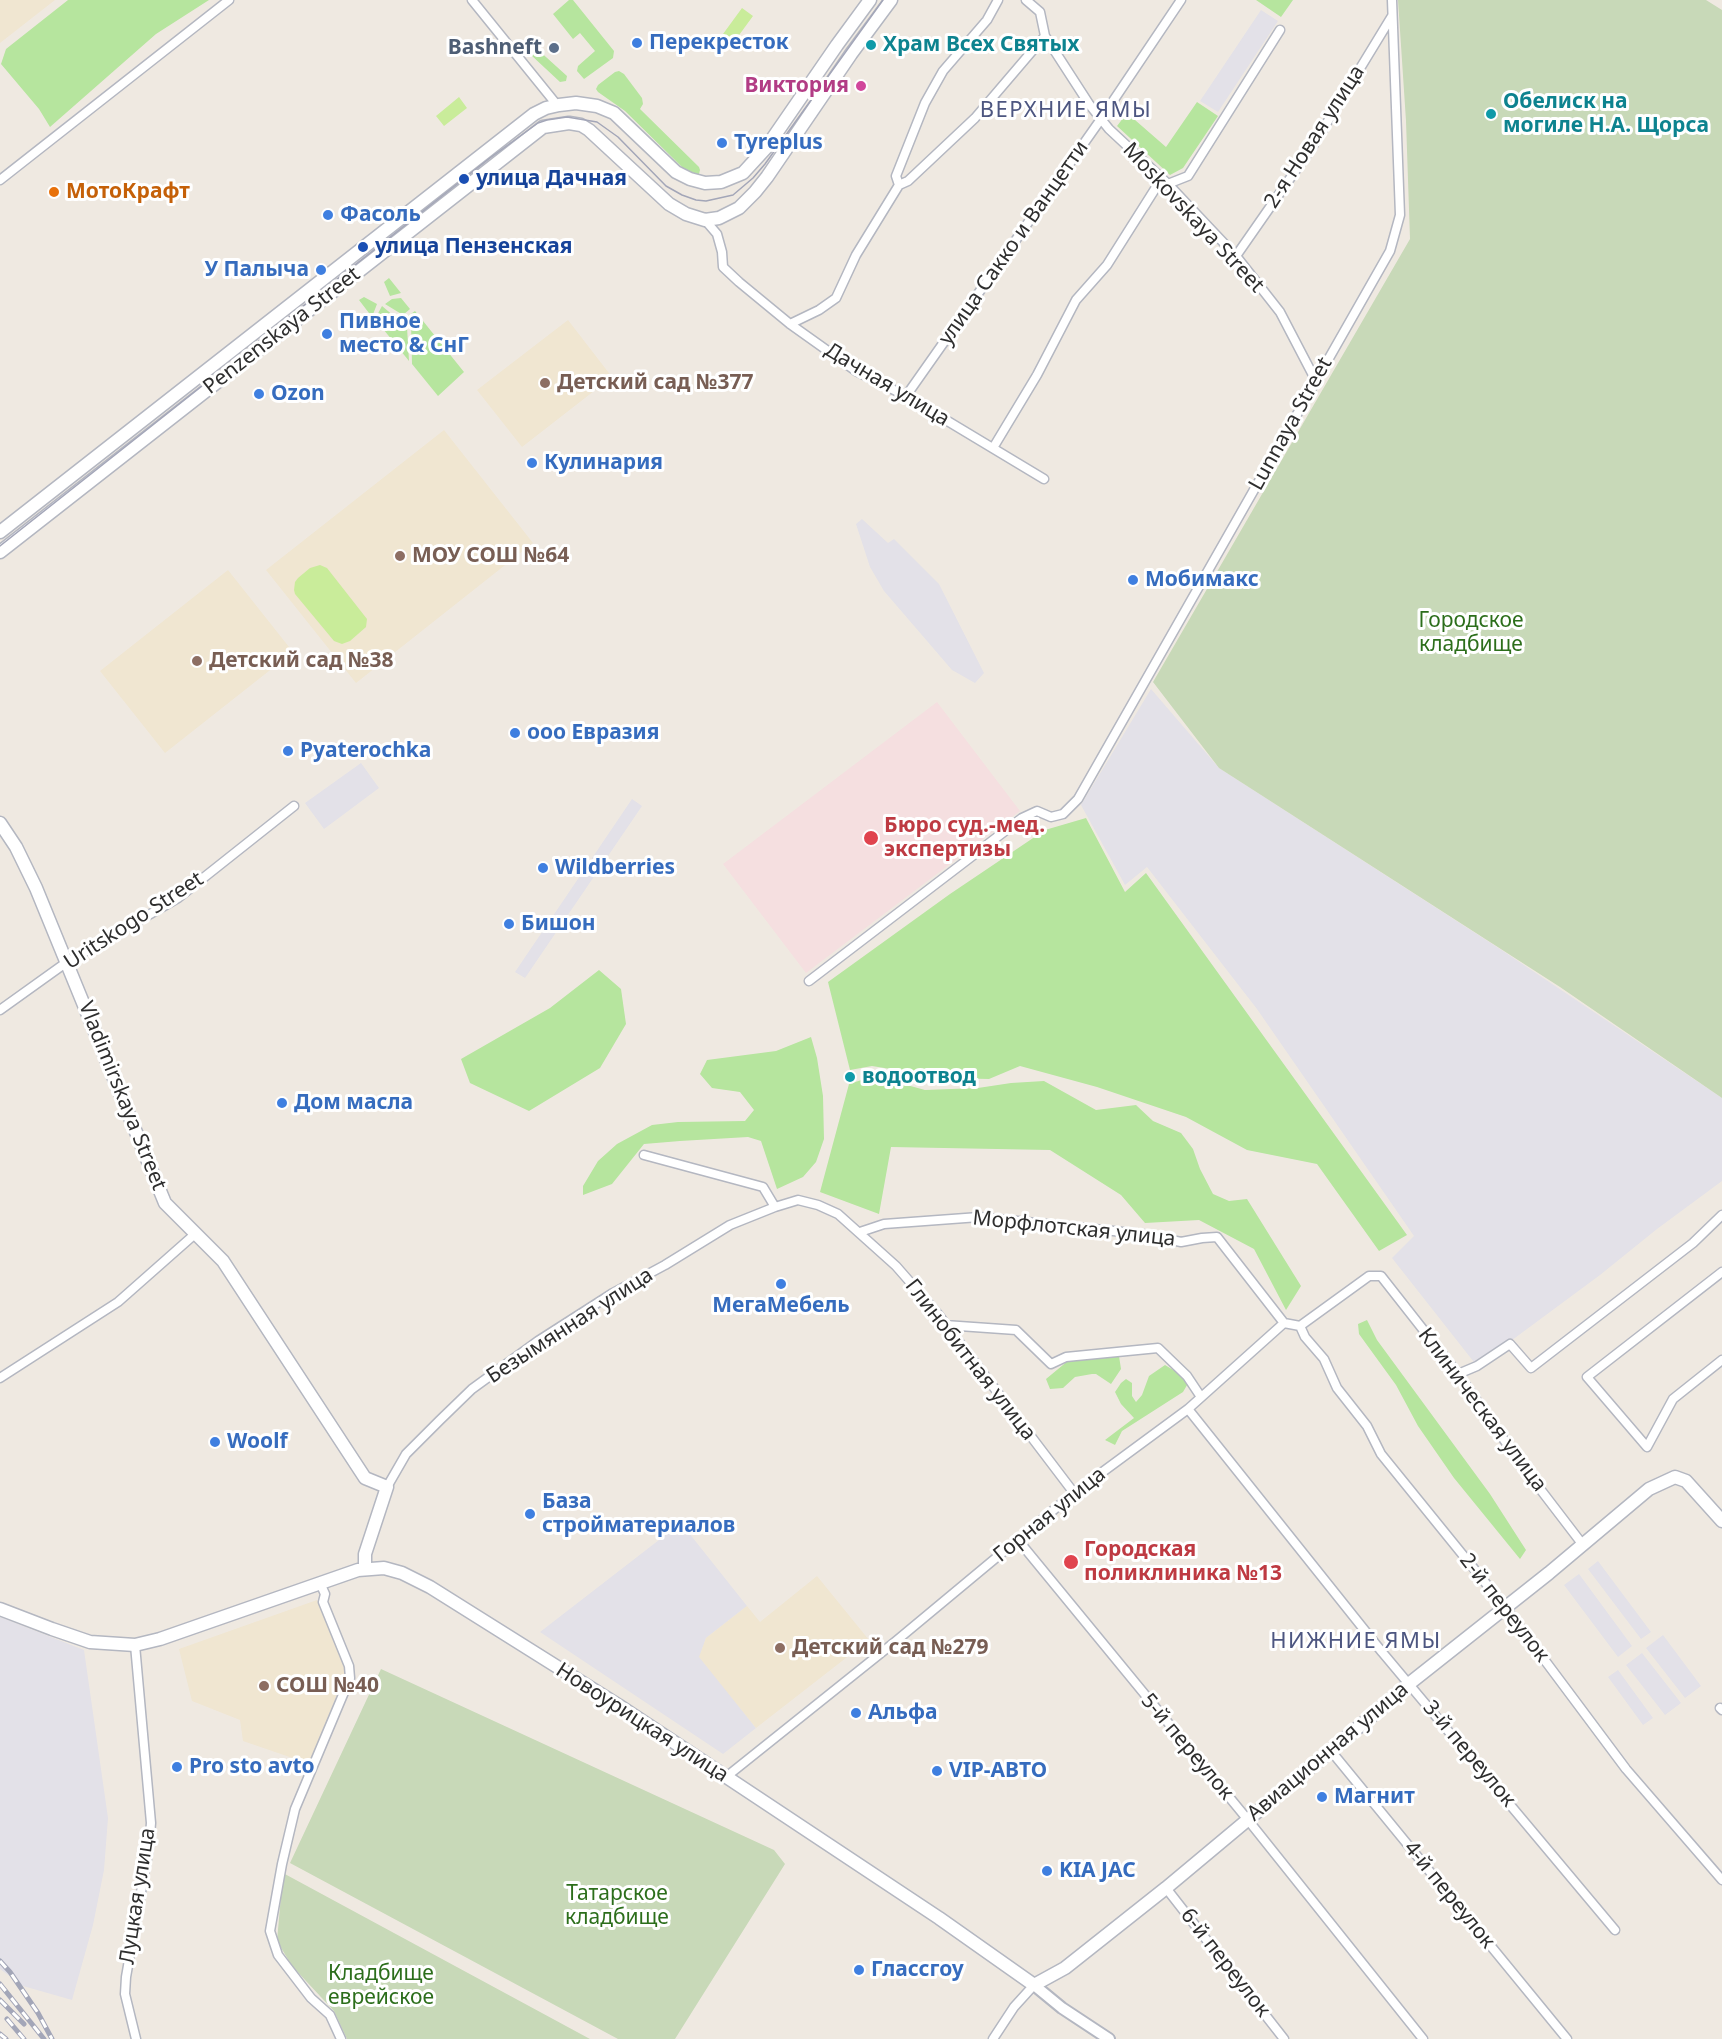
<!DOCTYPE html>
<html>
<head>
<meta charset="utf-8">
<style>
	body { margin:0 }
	canvas { display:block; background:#efe9e1 }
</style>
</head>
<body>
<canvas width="1722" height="2039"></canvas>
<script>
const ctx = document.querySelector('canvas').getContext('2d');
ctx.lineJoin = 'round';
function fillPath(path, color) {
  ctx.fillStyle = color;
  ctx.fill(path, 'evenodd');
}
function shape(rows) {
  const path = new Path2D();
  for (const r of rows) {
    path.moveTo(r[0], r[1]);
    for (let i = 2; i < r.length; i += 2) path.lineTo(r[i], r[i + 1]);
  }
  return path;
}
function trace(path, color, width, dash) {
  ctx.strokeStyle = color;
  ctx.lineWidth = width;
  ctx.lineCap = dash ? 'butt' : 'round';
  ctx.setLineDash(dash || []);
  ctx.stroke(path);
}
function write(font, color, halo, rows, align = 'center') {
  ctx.font = font + ' "Noto Sans",sans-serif';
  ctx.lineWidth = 6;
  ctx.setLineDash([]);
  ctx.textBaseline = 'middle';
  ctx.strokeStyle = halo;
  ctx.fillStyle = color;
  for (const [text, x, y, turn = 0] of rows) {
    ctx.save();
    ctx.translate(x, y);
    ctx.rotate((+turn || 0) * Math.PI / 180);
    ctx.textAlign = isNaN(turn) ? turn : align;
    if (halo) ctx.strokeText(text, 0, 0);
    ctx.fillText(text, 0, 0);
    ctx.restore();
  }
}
fillPath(shape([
	[1261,10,1278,21,1218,112,1200,101],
	[862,519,888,543,894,539,939,584,984,673,975,683,952,670,884,591,870,567,856,524],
	[1151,689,1219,768,1500,949,1722,1098,1722,1181,1657,1229,1600,1275,1477,1366,1392,1258,1414,1236,1257,1009,1147,867,1125,885,1081,805],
	[361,763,379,788,324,829,305,803],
	[632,799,642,806,525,978,515,972],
	[681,1523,747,1606,706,1638,700,1657,756,1728,723,1754,540,1632],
	[1598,1561,1651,1632,1641,1639,1588,1569],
	[1579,1574,1632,1646,1618,1657,1564,1585],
	[0,1617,84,1650,108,1818,104,1870,93,1925,72,2000,23,1986,0,1969],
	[1663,1635,1701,1686,1685,1698,1646,1648],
	[1642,1653,1681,1703,1665,1715,1626,1665],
	[1618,1670,1653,1718,1643,1725,1608,1677]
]), '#e3e1e8');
fillPath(shape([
	[0,0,55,0,0,43],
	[568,320,612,377,522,447,477,390],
	[444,430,533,543,356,683,266,570],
	[228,570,293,652,165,753,100,671],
	[817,1576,869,1640,756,1728,699,1657,706,1638,747,1606,760,1622],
	[317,1600,346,1671,310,1764,243,1741,240,1720,192,1701,179,1649]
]), '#f0e6d1');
fillPath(shape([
	[937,702,1020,811,806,973,723,864]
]), '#f5dfe0');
fillPath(shape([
	[68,0,209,0,156,34,50,127,39,109,1,64,6,49],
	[569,0,573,0,614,51,613,58,584,79,577,71,578,66,595,51,580,33,573,39,553,14],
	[1256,0,1293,0,1281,17],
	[536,48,567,76,566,81,560,82,531,55,531,50],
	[619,71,624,74,642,98,643,104,640,109,699,167,700,170,699,174,696,174,684,169,625,111,598,92,596,89,598,85,615,72],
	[1197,102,1218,116,1183,168,1170,175,1117,126,1127,113,1166,147],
	[389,278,401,293,390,296,384,282],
	[364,297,377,304,372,317,359,300],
	[401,298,410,309,403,315,385,304,392,299],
	[382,306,407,327,409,361,375,319],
	[415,311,464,372,438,396,412,364,411,323,405,318],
	[1086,818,1125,892,1146,873,1407,1235,1379,1251,1317,1164,1247,1150,1186,1117,1097,1087,1020,1066,989,1079,946,1078,872,1066,850,1070,828,982,950,894,1045,830],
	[599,970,621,989,626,1024,600,1068,529,1111,470,1083,461,1059,550,1008],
	[811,1037,817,1058,823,1096,824,1139,816,1162,803,1177,777,1189,761,1141,748,1137,680,1141,644,1144,612,1184,583,1195,583,1186,598,1161,617,1144,652,1125,678,1122,745,1121,754,1110,740,1092,712,1088,700,1074,707,1060,776,1051],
	[874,1076,925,1090,978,1088,1011,1083,1044,1081,1096,1110,1136,1105,1153,1121,1181,1133,1193,1149,1200,1169,1213,1194,1229,1201,1247,1199,1301,1286,1286,1310,1254,1249,1199,1220,1145,1223,1121,1195,1050,1150,891,1147,879,1214,820,1192,849,1084],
	[1367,1320,1377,1340,1490,1494,1526,1550,1520,1559,1454,1478,1418,1426,1396,1385,1359,1334,1358,1324],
	[1109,1351,1119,1356,1121,1369,1111,1384,1096,1374,1092,1374,1075,1377,1063,1388,1050,1389,1046,1379,1069,1360,1094,1359],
	[1165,1365,1190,1380,1183,1392,1122,1431,1115,1445,1105,1440,1134,1418,1121,1404,1115,1392,1121,1383,1126,1379,1132,1383,1132,1396,1136,1402,1142,1395,1149,1376]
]), '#b6e59e');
fillPath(shape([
	[1398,0,1706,0,1722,10,1722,1098,1560,987,1219,768,1153,682,1410,239,1406,121],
	[381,1669,774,1850,785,1864,675,2039,618,2039,290,1863],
	[283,1873,590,2039,347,2039,334,2011,292,1966,277,1941]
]), '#c8d9b8');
fillPath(shape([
	[742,8,753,16,734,42,723,34],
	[459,97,467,108,444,126,436,116],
	[320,565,327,568,367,619,366,627,350,641,342,644,334,641,295,594,294,590,295,582,298,578,310,568]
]), '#c9ec9a');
const minor = shape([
	[472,0,557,105],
	[1026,0,1040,12,1045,36,1089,104,1109,129,1168,184,1236,256,1280,312,1316,381],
	[0,180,229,0],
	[899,185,896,176,925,103,943,71,987,20,998,0],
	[705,220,717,234,722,252,723,267,739,282,790,324,856,371,906,396,1044,479],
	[1236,256,1314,144,1392,16],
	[790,324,819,310,836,298,856,255,899,185,908,181,975,118,1045,36],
	[906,396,1101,119,1181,0],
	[993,448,1037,375,1076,300,1107,265,1155,189,1188,176,1280,30],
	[809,981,1022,818,1037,811,1051,817,1063,814,1078,799,1390,251,1400,215,1392,0],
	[0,1010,67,962,178,898,294,806],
	[644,1155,763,1187,775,1207],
	[860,1232,884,1224,979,1217,1142,1234,1181,1242,1202,1238,1217,1237,1284,1323],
	[1722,1272,1587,1377,1647,1447,1673,1399,1722,1360],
	[1284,1323,1300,1326,1369,1276,1381,1276,1458,1374,1521,1464,1583,1545],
	[945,1325,1016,1330,1051,1364,1066,1357,1158,1348,1187,1376,1201,1397],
	[1300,1326,1305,1337,1324,1359,1337,1388,1367,1426,1381,1454,1505,1607,1626,1769,1722,1880],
	[1458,1374,1477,1366,1510,1344,1531,1368,1693,1243,1722,1215],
	[0,1378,118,1302,195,1234],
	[1188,1409,1382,1652,1615,1930],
	[387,1487,406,1454,440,1420,472,1389,538,1341,613,1293,665,1265,730,1225,775,1207,798,1200,818,1205,838,1214,896,1266,938,1314,1074,1493],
	[1018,1540,1248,1820,1423,2039],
	[320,1583,325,1594,323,1602,349,1666,350,1678,295,1809,282,1864,270,1931,278,1955,311,1998,330,2015,341,2039],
	[135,1645,151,1823,149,1847,126,1977,125,1994,136,2039],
	[1720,1708,1722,1710],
	[1331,1751,1567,2039],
	[726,1777,896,1641,1074,1493,1188,1409,1284,1323],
	[1166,1888,1284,2039],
	[993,2039,1014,2007,1034,1985]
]);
const tertiary = shape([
	[1034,1985,1062,2008,1109,2039]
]);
const secondary = shape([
	[0,532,534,114,546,108,559,105,576,103,597,106,614,113,676,172,690,179,705,183,721,182,743,173,766,148,837,45,870,0],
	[0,552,543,127,569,123,581,125,589,130,669,204,686,214,705,220,719,218,739,208,755,192,767,177,851,54,891,0],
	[0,823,16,847,36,888,165,1203,223,1261,365,1478,387,1487,365,1554,365,1569],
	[0,1609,52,1629,90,1642,135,1645,160,1639,358,1570,384,1568,402,1573,430,1587,618,1705,939,1918,1034,1985,1065,1968,1166,1888,1360,1726,1410,1683,1549,1573,1649,1489,1675,1477,1686,1481,1722,1521]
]);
trace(minor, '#b4b7c1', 11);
trace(tertiary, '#b4b7c1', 14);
trace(secondary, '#b4b7c1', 15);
trace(minor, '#fff', 8);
trace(tertiary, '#fff', 10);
trace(secondary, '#fff', 12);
trace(shape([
	[0,546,490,158,538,123,547,120,567,117,597,122,618,137,666,186,682,195,696,200,706,201,733,195,753,178,765,164,883,0]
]), '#a3a6b8', 1.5);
const rail = shape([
	[0,1961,10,1972,38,2013,52,2039],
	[0,1984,44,2039],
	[0,2000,24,2024],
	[7,2019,24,2039],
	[0,2034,6,2039]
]);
trace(rail, '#a3a6b8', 5);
trace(rail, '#fff', 3, [9]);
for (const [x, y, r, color] of [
	[637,43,6,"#3f7fe0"],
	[871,45,6,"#0f9aa8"],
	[554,48,6,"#5c6f8a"],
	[861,86,6,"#d1479c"],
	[1491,114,6,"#0f9aa8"],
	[722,143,6,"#3f7fe0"],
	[464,179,6,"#1a4fb4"],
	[54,192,6,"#e8710a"],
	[328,215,6,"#3f7fe0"],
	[363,247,6,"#1a4fb4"],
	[321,270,6,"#3f7fe0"],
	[327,334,6,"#3f7fe0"],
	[545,383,6,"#8d6e63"],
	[259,394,6,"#3f7fe0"],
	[532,463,6,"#3f7fe0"],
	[400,556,6,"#8d6e63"],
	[1133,580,6,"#3f7fe0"],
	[197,661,6,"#8d6e63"],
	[515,733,6,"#3f7fe0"],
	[288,751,6,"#3f7fe0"],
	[871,838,8,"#e0444e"],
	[543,868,6,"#3f7fe0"],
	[509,924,6,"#3f7fe0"],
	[850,1077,6,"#0f9aa8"],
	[282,1103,6,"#3f7fe0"],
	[781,1284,6,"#3f7fe0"],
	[215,1442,6,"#3f7fe0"],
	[530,1514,6,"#3f7fe0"],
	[1071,1562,8,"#e0444e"],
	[780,1648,6,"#8d6e63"],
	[264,1686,6,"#8d6e63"],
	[856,1713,6,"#3f7fe0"],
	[177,1767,6,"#3f7fe0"],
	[937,1771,6,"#3f7fe0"],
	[1322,1797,6,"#3f7fe0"],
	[1047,1871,6,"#3f7fe0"],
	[859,1970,6,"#3f7fe0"]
]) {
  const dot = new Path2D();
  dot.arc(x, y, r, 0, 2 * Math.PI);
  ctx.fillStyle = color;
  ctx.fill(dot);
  trace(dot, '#fff', 2);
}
write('bold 21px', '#366cbe', '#fff', [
	["Перекресток",649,43],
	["Tyreplus",734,143],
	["Фасоль",340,215],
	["У Палыча",309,270,"right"],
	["Пивное",339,322],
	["место & СнГ",339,346],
	["Ozon",271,394],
	["Кулинария",544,463],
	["Мобимакс",1145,580],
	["ооо Евразия",527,733],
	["Pyaterochka",300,751],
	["Wildberries",555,868],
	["Бишон",521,924],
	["Дом масла",294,1103],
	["МегаМебель",781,1306,"center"],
	["Woolf",227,1442],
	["База",542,1502],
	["стройматериалов",542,1526],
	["Альфа",868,1713],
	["Pro sto avto",189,1767],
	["VIP-АВТО",949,1771],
	["Магнит",1334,1797],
	["KIA JAC",1059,1871],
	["Глассгоу",871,1970]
], 'left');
write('bold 21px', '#0d838f', '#fff', [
	["Храм Всех Святых",883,45],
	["Обелиск на",1503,102],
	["могиле Н.А. Щорса",1503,126],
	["водоотвод",862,1077]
], 'left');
write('bold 21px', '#4e5e75', '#fff', [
	["Bashneft",542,48]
], 'right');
write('bold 21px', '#b23c85', '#fff', [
	["Виктория",849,86]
], 'right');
write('21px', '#2e2e2e', '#fff', [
	["2-я Новая улица",1315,137,-57],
	["Moskovskaya Street",1193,218,47],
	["улица Сакко и Ванцетти",1014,243,-55],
	["Penzenskaya Street",282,331,-38],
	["Дачная улица",887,385,31],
	["Lunnaya Street",1291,424,-61],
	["Uritskogo Street",134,921,-33],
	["Vladimirskaya Street",122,1096,68],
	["Морфлотская улица",1074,1229,6],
	["Безымянная улица",570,1326,-33],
	["Глинобитная улица",970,1360,52],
	["Клиническая улица",1482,1410,53],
	["Горная улица",1050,1515,-39],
	["2-й переулок",1504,1608,52],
	["Новоурицкая улица",642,1723,33],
	["5-й переулок",1187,1747,50],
	["Авиационная улица",1328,1752,-40],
	["3-й переулок",1469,1754,50],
	["4-й переулок",1449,1895,51],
	["Луцкая улица",138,1896,-81],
	["6-й переулок",1225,1963,52]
]);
write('bold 21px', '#164399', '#fff', [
	["улица Дачная",476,179],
	["улица Пензенская",375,247]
], 'left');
write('bold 21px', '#c56008', '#fff', [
	["МотоКрафт",66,192]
], 'left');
write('bold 21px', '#785e54', '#fff', [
	["Детский сад №377",557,383],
	["МОУ СОШ №64",412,556],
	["Детский сад №38",209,661],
	["Детский сад №279",792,1648],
	["СОШ №40",276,1686]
], 'left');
write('21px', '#2c6e1b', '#fff', [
	["Городское",1471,621],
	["кладбище",1471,645],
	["Татарское",617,1894],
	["кладбище",617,1918],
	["Кладбище",381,1974],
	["еврейское",381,1998]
]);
write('bold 21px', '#be3a42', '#fff', [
	["Бюро суд.-мед.",884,826],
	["экспертизы",884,850],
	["Городская",1084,1550],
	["поликлиника №13",1084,1574]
], 'left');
ctx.letterSpacing = '1.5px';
write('22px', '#4d5680', '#fff', [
	["ВЕРХНИЕ ЯМЫ",1066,111],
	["НИЖНИЕ ЯМЫ",1356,1642]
]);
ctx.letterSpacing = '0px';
</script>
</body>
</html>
